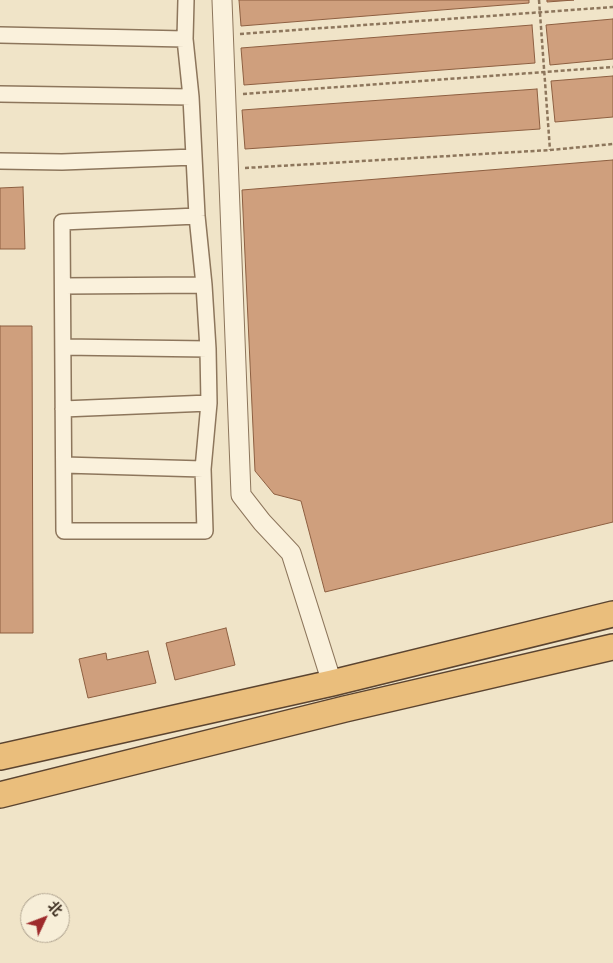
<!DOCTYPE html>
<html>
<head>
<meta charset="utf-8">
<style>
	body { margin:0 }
	#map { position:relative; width:613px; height:963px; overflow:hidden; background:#f0e4c8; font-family:"Source Serif 4","Noto Sans SC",serif }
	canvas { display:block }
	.north { position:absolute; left:20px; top:893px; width:50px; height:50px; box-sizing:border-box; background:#f7eed8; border:1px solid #ada18e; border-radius:50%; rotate:47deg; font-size:14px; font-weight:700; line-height:20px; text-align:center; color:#3d2e20 }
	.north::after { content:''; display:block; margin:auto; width:18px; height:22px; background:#9e2a2b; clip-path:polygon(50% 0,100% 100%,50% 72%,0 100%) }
</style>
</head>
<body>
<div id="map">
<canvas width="613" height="963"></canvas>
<div class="north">北</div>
</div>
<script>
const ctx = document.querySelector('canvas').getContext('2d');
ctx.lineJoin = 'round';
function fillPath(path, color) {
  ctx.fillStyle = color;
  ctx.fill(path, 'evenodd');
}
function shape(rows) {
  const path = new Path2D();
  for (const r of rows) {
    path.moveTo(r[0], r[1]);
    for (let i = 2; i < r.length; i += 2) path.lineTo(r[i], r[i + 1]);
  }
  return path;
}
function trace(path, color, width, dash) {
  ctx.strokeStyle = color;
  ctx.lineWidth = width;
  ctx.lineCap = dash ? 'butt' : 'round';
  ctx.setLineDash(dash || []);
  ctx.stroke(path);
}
const building = shape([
	[239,0,529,0,529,3,241,26,239,0],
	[547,0,574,0,547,2,547,0],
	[613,19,613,59,550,65,546,25,613,19],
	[532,25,535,63,244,85,241,48,532,25],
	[613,76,613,117,555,122,551,81,613,76],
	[537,89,540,129,245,149,242,110,537,89],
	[613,160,613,522,325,592,301,501,274,494,255,471,242,190,613,160],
	[23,187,25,249,0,249,0,188,23,187],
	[0,326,32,326,33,633,0,633,0,326],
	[226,628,235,665,175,680,166,643,226,628],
	[148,651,156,683,88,698,79,659,106,653,107,660,148,651]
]);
fillPath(building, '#cf9f7d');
trace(building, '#8d5f41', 1);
const minor = shape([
	[186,0,185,39,191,97,197,216,204,285,208,349,209,403,203,469,205,531,64,531,62,222,197,216],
	[0,35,185,39],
	[0,94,191,97],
	[0,161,62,162,194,157],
	[63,286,204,285],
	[63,347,208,349],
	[63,409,209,403],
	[64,465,203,469]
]);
const tertiary = shape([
	[222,0,241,495,262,522,291,553,332,683]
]);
const trunk = shape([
	[0,757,332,683,613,614],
	[0,795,345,709,613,647]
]);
trace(minor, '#8d765c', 18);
trace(tertiary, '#8d765c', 21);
trace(trunk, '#5b4430', 28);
trace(shape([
	[539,0,550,150],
	[240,34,613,7],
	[243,94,613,67],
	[245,168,550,150,613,144]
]), '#8d765c', 2.5, [4, 2.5]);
trace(minor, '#faf1dc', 15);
trace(tertiary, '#faf1dc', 19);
trace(trunk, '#eabe7c', 25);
</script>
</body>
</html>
